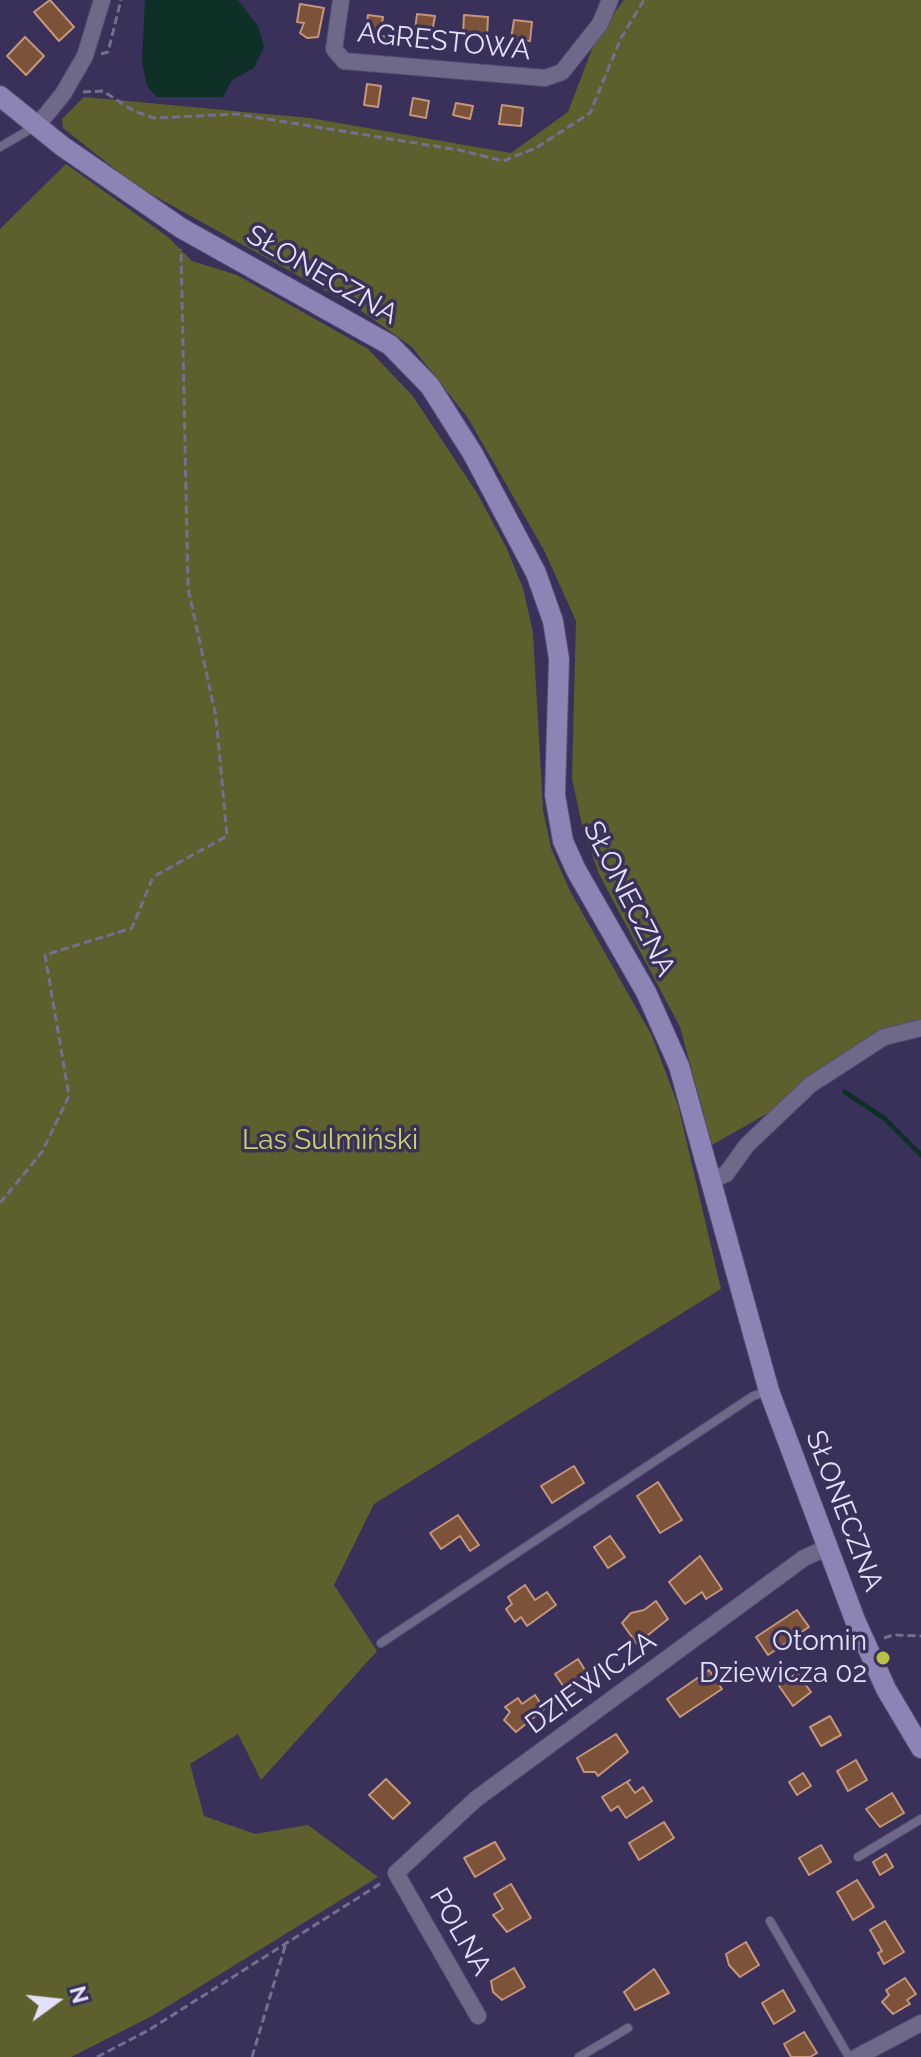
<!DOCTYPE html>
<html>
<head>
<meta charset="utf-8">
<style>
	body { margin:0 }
	#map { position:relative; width:921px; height:2057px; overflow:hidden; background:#393159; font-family:Raleway,sans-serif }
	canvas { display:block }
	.north { position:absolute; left:16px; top:1961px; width:80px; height:80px; -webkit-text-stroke:6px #393159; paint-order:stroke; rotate:75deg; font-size:22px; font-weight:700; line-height:32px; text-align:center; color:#e3e0f9 }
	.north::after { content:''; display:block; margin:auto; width:28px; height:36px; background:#e3e0f9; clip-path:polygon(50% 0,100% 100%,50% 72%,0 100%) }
</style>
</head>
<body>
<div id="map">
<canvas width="921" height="2057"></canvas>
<div class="north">N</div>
</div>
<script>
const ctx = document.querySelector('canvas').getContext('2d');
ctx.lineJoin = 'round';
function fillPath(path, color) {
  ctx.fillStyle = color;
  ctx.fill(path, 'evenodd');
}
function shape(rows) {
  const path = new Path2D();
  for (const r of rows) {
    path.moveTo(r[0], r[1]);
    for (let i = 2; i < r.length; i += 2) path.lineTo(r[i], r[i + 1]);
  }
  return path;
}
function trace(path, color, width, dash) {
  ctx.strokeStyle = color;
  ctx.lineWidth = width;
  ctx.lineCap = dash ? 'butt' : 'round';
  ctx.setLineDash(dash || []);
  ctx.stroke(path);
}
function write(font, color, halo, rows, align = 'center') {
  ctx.font = font + ' Raleway,sans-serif';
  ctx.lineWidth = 7;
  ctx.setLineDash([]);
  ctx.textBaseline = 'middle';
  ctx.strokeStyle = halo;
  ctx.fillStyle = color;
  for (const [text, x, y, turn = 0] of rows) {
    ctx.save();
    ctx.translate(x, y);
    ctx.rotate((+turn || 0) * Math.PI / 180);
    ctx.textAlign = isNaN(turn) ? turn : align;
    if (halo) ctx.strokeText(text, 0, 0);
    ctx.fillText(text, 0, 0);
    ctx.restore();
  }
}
fillPath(shape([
	[624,0,921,0,921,1024,877,1033,768,1113,712,1145,680,1027,599,874,582,825,572,778,576,621,544,550,468,418,412,347,360,310,135,185,63,128,62,119,84,97,310,118,511,153,568,112,597,36],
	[66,164,168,237,192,261,237,275,368,349,412,395,477,493,506,547,523,588,533,633,543,810,551,848,570,891,652,1036,678,1105,721,1289,374,1504,334,1585,377,1651,261,1780,238,1734,190,1764,204,1816,255,1834,308,1825,378,1877,152,2016,71,2057,0,2057,0,229]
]), '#5d602d');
fillPath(shape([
	[145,0,238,0,258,26,264,47,254,68,232,80,223,97,157,97,147,86,142,62]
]), '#0f3027');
trace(shape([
	[845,1092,884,1118,921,1155]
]), '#0f3027', 5);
const building = shape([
	[50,0,74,27,59,41,34,12,50,0],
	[300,4,324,8,318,37,307,38,300,33,304,23,297,22,300,4],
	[417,14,435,16,432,32,415,30,417,14],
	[368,15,383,17,381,31,366,28,368,15],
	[464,15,488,17,487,36,463,35,464,15],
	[514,20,532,22,530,41,511,39,514,20],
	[381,36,389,37,388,45,380,44,381,36],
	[25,37,44,56,26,75,7,56,25,37],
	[367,84,381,86,378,107,364,105,367,84],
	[413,98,429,101,426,118,410,115,413,98],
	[456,103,473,106,470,119,453,115,456,103],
	[502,105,523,108,521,126,499,124,502,105],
	[574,1466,584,1483,552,1503,541,1486,574,1466],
	[658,1482,682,1520,660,1533,637,1496,658,1482],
	[458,1515,479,1545,470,1551,460,1536,441,1549,430,1533,458,1515],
	[610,1536,625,1557,608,1568,594,1547,610,1536],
	[700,1556,722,1589,706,1599,702,1592,685,1604,669,1582,700,1556],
	[525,1585,535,1600,547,1592,556,1605,527,1626,521,1617,515,1622,506,1609,512,1604,508,1597,525,1585],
	[656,1601,668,1619,637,1644,622,1623,631,1613,644,1610,656,1601],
	[797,1610,809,1627,768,1655,756,1637,797,1610],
	[578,1659,590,1678,568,1693,555,1674,578,1659],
	[709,1670,722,1689,680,1717,667,1699,709,1670],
	[797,1673,811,1692,793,1706,779,1686,797,1673],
	[535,1695,544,1709,516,1732,504,1720,510,1712,505,1707,518,1698,522,1704,535,1695],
	[830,1716,841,1735,821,1746,810,1727,830,1716],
	[616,1734,628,1752,598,1776,595,1772,584,1772,577,1758,616,1734],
	[856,1760,867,1780,848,1791,837,1771,856,1760],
	[803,1773,811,1786,797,1795,789,1782,803,1773],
	[386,1779,410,1803,393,1819,369,1795,386,1779],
	[630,1780,627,1782,635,1793,643,1787,652,1801,626,1818,618,1806,611,1811,602,1797,630,1780],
	[892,1793,904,1813,880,1827,866,1809,892,1793],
	[664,1822,674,1838,639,1860,629,1843,664,1822],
	[495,1842,505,1859,475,1877,464,1858,495,1842],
	[821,1845,831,1862,809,1875,799,1858,821,1845],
	[886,1854,893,1867,880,1875,873,1862,886,1854],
	[857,1880,874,1907,853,1920,837,1892,857,1880],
	[511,1884,531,1918,507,1932,493,1915,503,1909,494,1894,511,1884],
	[885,1921,904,1952,884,1964,878,1953,882,1951,870,1930,885,1921],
	[746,1942,759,1965,740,1977,729,1965,726,1954,746,1942],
	[514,1968,525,1987,502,2000,493,1992,491,1981,514,1968],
	[654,1969,669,1993,635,2010,624,1992,654,1969],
	[905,1978,916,1994,907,2000,910,2004,893,2014,882,2002,889,1995,886,1990,905,1978],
	[783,1990,795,2011,774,2024,762,2003,783,1990],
	[804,2032,817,2053,810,2057,791,2057,784,2044,804,2032]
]);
fillPath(building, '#7c5239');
trace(building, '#c5967b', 2);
const lane = shape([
	[0,147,34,127],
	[381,1643,753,1396,769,1391],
	[858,1857,921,1819],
	[770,1921,849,2057],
	[579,2057,628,2028]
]);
const street = shape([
	[341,0,334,49,344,61,545,78,562,72,600,24,610,0],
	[36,127,63,94,85,56,102,0],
	[710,1181,726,1174,747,1145,810,1085,884,1037,921,1028],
	[478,2016,396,1873,476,1799,804,1558,826,1548],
	[857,2057,921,2023]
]);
const secondary = shape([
	[0,96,62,146,181,228,390,345,430,386,473,454,536,573,553,621,559,659,555,795,563,841,576,870,646,992,679,1066,769,1391,855,1620,886,1689,921,1748]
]);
trace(lane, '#544d73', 10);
trace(street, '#544d73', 18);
trace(secondary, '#544d73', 22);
trace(shape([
	[101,54,108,52,121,0],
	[83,92,103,91,134,111,154,118,236,114,459,150,503,161,536,148,590,113,621,38,644,0],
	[0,1203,42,1152,69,1096,45,955,132,928,153,877,227,836,216,717,188,588,181,249],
	[884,1638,893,1635,921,1636],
	[97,2057,149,2030,383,1882],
	[252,2057,286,1943]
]), '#746e91', 3, [8, 4]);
trace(lane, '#6e6988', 8);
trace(street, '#6e6988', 16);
trace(secondary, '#8c84b4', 20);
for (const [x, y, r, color] of [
	[883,1658,8,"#bac045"]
]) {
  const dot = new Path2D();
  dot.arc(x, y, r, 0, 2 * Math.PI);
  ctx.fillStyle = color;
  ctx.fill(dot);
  trace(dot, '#393159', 3);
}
write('28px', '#e3e0f9', '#393159', [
	["AGRESTOWA",444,42,6],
	["SŁONECZNA",322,275,30],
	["SŁONECZNA",629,899,63],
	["SŁONECZNA",844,1511,69],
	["DZIEWICZA",591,1683,-36],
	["POLNA",460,1932,60]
]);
write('28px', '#cdd362', '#393159', [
	["Las Sulmiński",330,1141]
]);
write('28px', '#e3e0f9', '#393159', [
	["Otomin",867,1642],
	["Dziewicza 02",867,1674]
], 'right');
</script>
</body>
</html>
